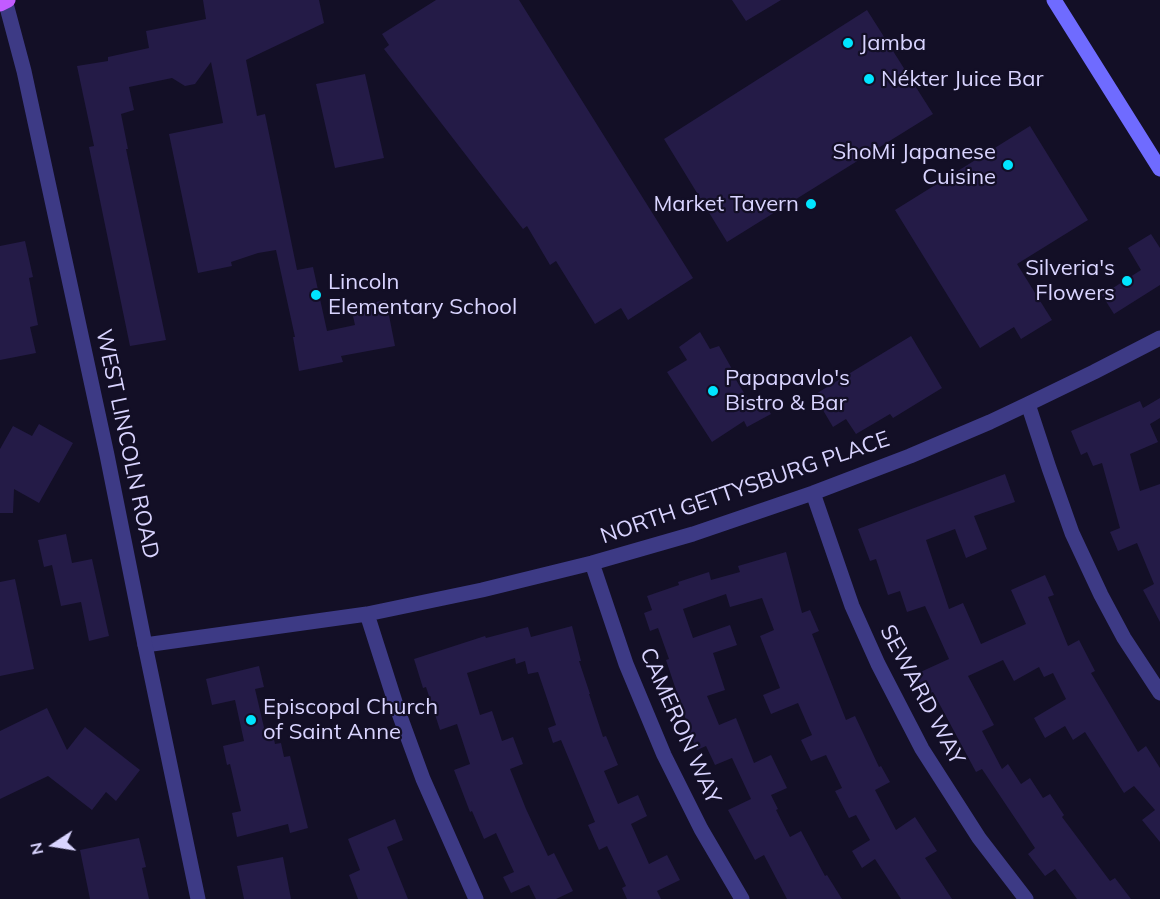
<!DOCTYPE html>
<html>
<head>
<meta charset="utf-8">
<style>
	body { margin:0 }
	#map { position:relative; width:1160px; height:899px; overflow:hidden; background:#130f26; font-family:Mulish,sans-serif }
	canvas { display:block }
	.north { position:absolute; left:24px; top:815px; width:60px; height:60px; -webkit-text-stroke:4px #130f26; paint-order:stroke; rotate:258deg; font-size:16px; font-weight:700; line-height:24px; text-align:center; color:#d9d4ff }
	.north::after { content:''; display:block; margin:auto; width:21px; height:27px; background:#d9d4ff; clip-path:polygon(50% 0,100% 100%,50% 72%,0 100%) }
</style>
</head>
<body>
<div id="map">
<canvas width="1160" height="899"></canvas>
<div class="north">N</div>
</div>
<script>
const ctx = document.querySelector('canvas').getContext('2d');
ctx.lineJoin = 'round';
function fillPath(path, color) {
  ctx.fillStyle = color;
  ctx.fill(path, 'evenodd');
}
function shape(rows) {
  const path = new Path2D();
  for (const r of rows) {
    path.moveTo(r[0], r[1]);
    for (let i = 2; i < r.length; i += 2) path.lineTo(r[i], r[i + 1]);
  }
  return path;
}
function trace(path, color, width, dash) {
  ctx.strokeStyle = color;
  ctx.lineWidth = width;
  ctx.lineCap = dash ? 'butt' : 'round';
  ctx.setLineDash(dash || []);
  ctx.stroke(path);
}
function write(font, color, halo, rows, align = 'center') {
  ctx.font = font + ' Mulish,sans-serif';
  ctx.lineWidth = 4.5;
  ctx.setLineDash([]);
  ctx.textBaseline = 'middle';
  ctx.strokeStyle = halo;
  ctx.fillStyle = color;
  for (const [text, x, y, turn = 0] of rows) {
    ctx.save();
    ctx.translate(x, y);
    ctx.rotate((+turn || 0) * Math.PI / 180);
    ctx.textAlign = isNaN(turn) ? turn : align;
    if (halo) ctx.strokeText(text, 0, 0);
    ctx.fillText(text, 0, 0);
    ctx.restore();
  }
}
fillPath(shape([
	[203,0,319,0,324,23,246,60,257,116,265,114,297,270,313,267,327,331,355,325,351,307,386,300,395,346,341,356,343,362,299,371,293,337,295,337,276,250,258,253,231,262,232,266,198,273,169,134,223,123,211,62,195,84,185,86,172,78,129,87,134,110,121,114,128,149,126,149,166,340,130,346,89,147,94,146,77,66,108,61,108,57,149,48,146,31,206,19],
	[436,0,519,0,693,278,628,320,621,308,595,324,556,261,550,265,527,226,523,229,384,49,389,45,382,34],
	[732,0,781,0,746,21],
	[867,10,933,114,727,242,664,139],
	[365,74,384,158,335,168,316,84],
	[1030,126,1088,220,1017,264,1052,320,1021,339,1014,327,980,348,895,210],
	[1151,234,1160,248,1160,285,1114,314,1102,295,1141,270,1128,248],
	[25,241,33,277,29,278,38,325,30,327,36,353,0,360,0,246],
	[700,332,710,349,719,346,732,369,730,370,752,406,762,400,771,414,747,427,744,421,712,442,667,372,687,360,679,347],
	[911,336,942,388,893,418,890,414,856,434,846,419,833,427,814,395],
	[1160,398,1160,418,1150,424,1158,442,1130,454,1140,491,1160,484,1160,622,1143,590,1154,584,1137,543,1118,551,1110,532,1120,528,1102,463,1093,466,1087,452,1081,455,1071,431,1140,401,1143,408],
	[39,424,73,443,39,503,14,489,13,513,0,513,0,449,13,426,32,436],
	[1005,474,1015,502,974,516,987,549,966,558,955,529,926,540,949,609,963,603,981,644,1026,624,1011,590,1045,575,1054,595,1048,597,1068,646,1079,640,1095,671,1091,673,1138,752,1146,746,1160,768,1160,842,1142,820,1155,810,1134,786,1124,793,1085,732,1073,740,1065,726,1045,738,1034,718,1066,699,1053,673,1044,677,1039,667,1014,681,1003,660,968,676,994,725,982,731,1002,769,1008,764,1021,784,1030,778,1043,798,1050,794,1064,815,1062,817,1110,881,1115,878,1131,899,1077,899,1055,869,1045,876,1028,854,1035,848,982,769,976,772,933,692,925,695,916,674,949,659,925,606,907,612,900,591,888,595,876,559,870,561,858,529],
	[66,534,72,563,92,559,109,636,89,641,81,602,61,606,52,565,44,567,38,540],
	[786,552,802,613,810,610,819,631,812,634,846,720,855,716,879,767,881,766,890,782,875,790,896,830,915,817,937,851,925,858,952,899,901,899,875,859,862,868,852,851,870,840,856,815,849,818,835,791,842,788,826,755,811,761,801,740,812,735,798,703,771,714,763,695,780,688,760,636,774,630,762,598,730,607,726,594,683,609,693,638,730,625,737,645,713,653,725,690,707,696,719,725,736,718,754,763,771,755,787,788,771,795,778,809,776,810,790,837,801,831,825,876,827,875,842,899,787,899,764,855,755,860,728,810,751,799,732,758,715,765,706,746,697,750,685,721,686,720,666,660,669,659,658,628,650,631,644,613,652,610,647,596,679,585,678,582,709,572,711,580,740,572,738,566],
	[15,579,34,669,0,676,0,582],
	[572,626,581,661,579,661,590,694,589,694,603,737,606,736,618,765,604,771,618,804,638,795,647,816,631,824,649,864,667,855,680,880,657,891,661,899,627,899,622,888,626,886,607,846,599,850,588,825,595,822,561,740,553,743,548,728,556,725,538,672,528,674,525,661,516,664,515,658,467,673,480,715,492,711,502,741,513,737,523,764,510,769,526,809,548,856,554,853,573,891,556,899,536,899,529,885,511,893,503,877,514,872,496,833,484,839,472,811,470,812,454,770,470,764,457,724,440,730,426,687,423,688,414,659,485,636,486,638,528,627,531,637],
	[259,666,264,687,255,689,266,736,273,735,275,744,281,743,284,757,290,756,308,828,290,833,288,824,237,837,232,813,241,811,230,764,227,765,223,746,244,741,235,700,212,705,206,679],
	[47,708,67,750,85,727,140,770,116,801,106,792,92,810,48,776,0,799,0,731],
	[395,819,403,840,387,847,408,899,358,899,349,875,360,870,348,839],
	[139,838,146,867,142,868,149,899,90,899,80,850],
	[283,857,291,899,244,899,237,866]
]), '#241b47');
trace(shape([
	[1028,404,1049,468,1072,533,1101,595,1124,638,1160,693],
	[813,493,852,606,878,664,922,749,979,838,1026,899],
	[592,563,626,664,664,755,701,829,742,899],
	[367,614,397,708,423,779,476,899],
	[145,645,367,614,482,590,592,563,693,534,813,493,910,456,990,422,1028,404,1094,372,1160,338]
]), '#3d3a85', 15);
trace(shape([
	[5,0,24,71,107,455,145,645,198,899]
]), '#3d3a85', 15);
trace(shape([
	[1054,0,1160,169]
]), '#6f6bff', 15);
trace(shape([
	[0,4,8,0]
]), '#c25bff', 15);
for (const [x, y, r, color] of [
	[848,43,6,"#00e5ff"],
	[869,79,6,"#00e5ff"],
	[1008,165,6,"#00e5ff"],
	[811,204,6,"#00e5ff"],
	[1127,281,6,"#00e5ff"],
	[316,295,6,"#00e5ff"],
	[713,391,6,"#00e5ff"],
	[251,720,6,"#00e5ff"]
]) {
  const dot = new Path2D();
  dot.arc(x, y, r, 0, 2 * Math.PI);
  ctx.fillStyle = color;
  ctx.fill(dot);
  trace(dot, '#130f26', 2);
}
write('22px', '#d9d4ff', '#130f26', [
	["Jamba",860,43],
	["Nékter Juice Bar",881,79],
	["ShoMi Japanese",996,152,"right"],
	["Cuisine",996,177,"right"],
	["Market Tavern",799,204,"right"],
	["Silveria's",1115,268,"right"],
	["Flowers",1115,293,"right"],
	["Lincoln",328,282],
	["Elementary School",328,307],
	["Papapavlo's",725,378],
	["Bistro & Bar",725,403],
	["Episcopal Church",263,707],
	["of Saint Anne",263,732]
], 'left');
write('22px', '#d9d4ff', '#130f26', [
	["WEST LINCOLN ROAD",127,444,78],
	["NORTH GETTYSBURG PLACE",745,488,-19],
	["SEWARD WAY",922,695,62],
	["CAMERON WAY",680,726,66]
]);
</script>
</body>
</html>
